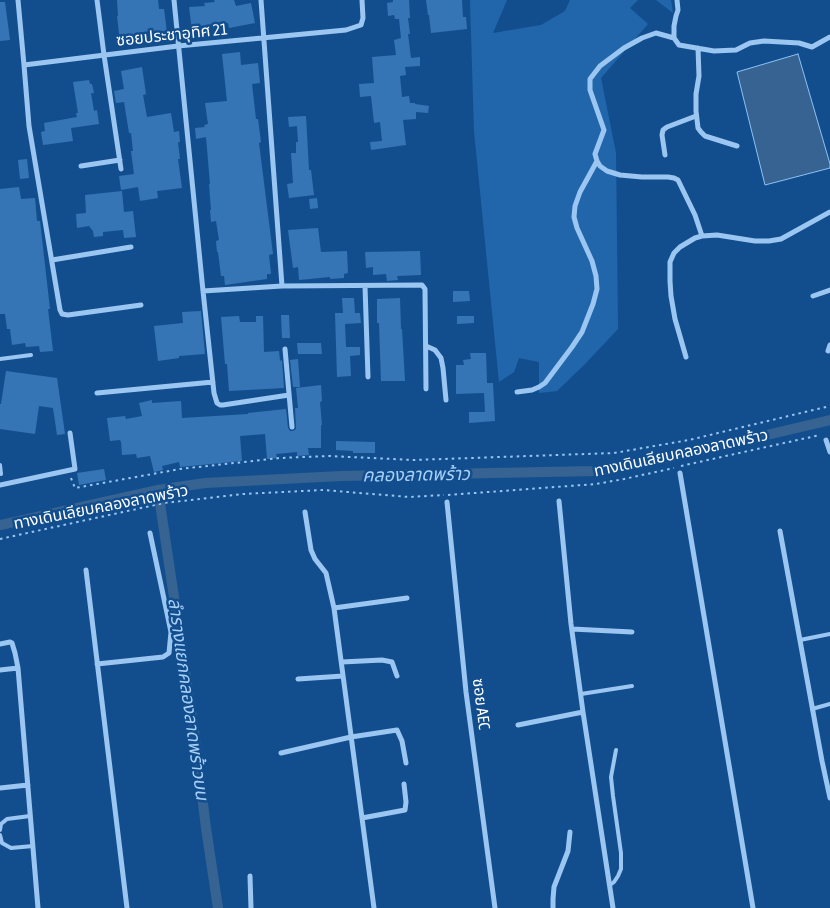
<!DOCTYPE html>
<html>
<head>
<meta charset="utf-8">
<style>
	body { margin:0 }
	canvas { display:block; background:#124e8e }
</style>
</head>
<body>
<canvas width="830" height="908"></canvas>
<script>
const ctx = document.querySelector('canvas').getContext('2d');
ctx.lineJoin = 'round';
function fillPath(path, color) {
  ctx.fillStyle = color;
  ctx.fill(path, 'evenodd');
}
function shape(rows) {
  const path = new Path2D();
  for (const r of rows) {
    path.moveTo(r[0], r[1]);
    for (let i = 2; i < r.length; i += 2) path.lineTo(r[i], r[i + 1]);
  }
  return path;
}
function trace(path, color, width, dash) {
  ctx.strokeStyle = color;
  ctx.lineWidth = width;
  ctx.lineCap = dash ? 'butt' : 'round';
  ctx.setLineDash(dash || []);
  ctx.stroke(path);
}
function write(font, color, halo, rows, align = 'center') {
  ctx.font = font + ' "Asap Condensed","Noto Sans Thai",sans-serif';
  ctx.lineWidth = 5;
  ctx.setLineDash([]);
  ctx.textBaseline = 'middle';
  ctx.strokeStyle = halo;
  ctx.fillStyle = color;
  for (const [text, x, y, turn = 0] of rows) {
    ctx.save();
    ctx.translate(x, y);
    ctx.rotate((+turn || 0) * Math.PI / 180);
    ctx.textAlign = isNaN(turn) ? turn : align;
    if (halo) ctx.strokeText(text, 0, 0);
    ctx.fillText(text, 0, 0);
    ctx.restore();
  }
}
fillPath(shape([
	[470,0,507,0,493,33,541,25,565,11,570,0,638,0,630,8,648,24,601,78,616,153,618,329,585,364,557,391,539,393,539,362,519,358,514,372,499,382,474,131],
	[656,0,671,0,673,13]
]), '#2166ab');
const water = shape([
	[798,54,830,164,830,168,765,185,737,72,798,54]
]);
fillPath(water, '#376392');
trace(water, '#8dc2f5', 1);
trace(shape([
	[158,490,194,731,206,828,218,908],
	[0,525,158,490,205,483,341,476,596,471,690,453,830,420]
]), '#376392', 10);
fillPath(shape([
	[117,0,158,0,159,9,164,9,168,40,159,41,159,37,120,42,117,16,118,16],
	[214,0,234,0,236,6,251,3,255,23,229,28,228,23,199,26,199,30,192,30,189,7,205,6,204,3,215,2],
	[393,0,409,0,410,18,408,18,410,34,408,34,411,58,420,57,420,66,405,67,406,75,400,76,402,97,409,96,410,103,415,103,415,104,429,106,428,113,416,112,416,119,403,120,406,145,371,150,370,142,382,141,380,122,374,123,371,96,360,97,359,84,374,83,372,57,396,55,394,40,401,38,399,19,395,19,394,15,388,16,387,3,393,2],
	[426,0,462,0,463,17,466,17,467,29,431,33,429,15,428,15],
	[0,2,5,2,10,40,0,41],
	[240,52,241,65,258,63,260,83,252,84,256,119,258,119,261,142,259,143,273,254,269,255,271,274,267,274,267,279,225,285,224,276,221,276,218,252,217,252,216,241,219,240,216,221,211,222,210,210,211,210,209,184,210,184,206,137,196,139,195,128,205,127,204,125,208,124,205,103,227,101,222,54],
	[142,67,146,94,143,95,147,117,171,113,174,132,179,131,180,142,178,142,180,159,178,159,182,188,157,191,158,198,140,201,138,187,121,190,119,176,134,174,131,151,133,151,131,133,129,133,124,102,116,103,114,91,124,89,121,71],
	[89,80,90,84,92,84,94,93,91,93,94,111,97,110,99,124,71,128,73,141,43,145,41,132,45,131,44,123,77,117,76,113,78,113,73,82],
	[306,116,309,170,311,170,314,195,289,198,287,184,293,183,291,153,296,153,296,142,298,142,297,126,289,127,288,117],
	[27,159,29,178,20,179,18,160],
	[19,187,21,199,35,198,37,221,40,221,50,309,48,309,53,351,40,352,39,346,26,347,25,343,12,345,10,329,7,329,5,314,0,314,0,189],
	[122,191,124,212,133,211,136,237,124,238,123,230,103,232,103,236,94,237,93,231,89,226,77,228,76,214,86,213,85,195],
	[317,198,318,208,310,209,309,199],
	[318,228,321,252,347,251,348,273,344,274,344,278,330,279,330,277,299,280,298,267,293,268,288,230],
	[420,251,421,275,397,276,398,280,387,281,386,274,373,275,373,267,366,268,365,252],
	[453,291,469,291,470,301,453,302],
	[342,298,354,298,355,313,360,313,361,323,345,324,346,347,360,347,360,355,350,356,351,376,337,377,335,313,343,313],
	[400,298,401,329,402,329,405,381,381,381,379,323,377,323,377,299],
	[201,311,205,354,179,356,179,358,158,361,154,326,183,323,182,312],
	[281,315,289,315,290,338,282,338],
	[239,316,240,322,256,322,256,316,263,316,264,352,279,351,280,361,282,360,284,388,229,391,227,364,225,364,221,317],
	[457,316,474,316,474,323,457,324],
	[297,343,321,343,322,354,298,354],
	[470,353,486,353,487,383,493,383,495,421,469,423,469,412,485,412,484,393,456,394,456,365,464,365,463,360,471,359],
	[298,359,300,387,293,387,290,360],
	[6,371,57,378,65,434,57,435,53,408,39,406,35,434,0,429,0,404,1,404],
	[321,385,322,401,320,402,322,425,321,425,321,448,308,448,309,455,297,456,297,452,276,454,277,458,267,459,265,434,240,436,242,461,180,467,179,462,162,466,163,470,154,472,150,456,137,458,136,454,122,455,121,442,120,440,110,441,107,418,125,416,126,419,142,416,139,403,152,400,152,403,181,401,182,418,248,414,248,413,286,409,288,428,290,431,293,431,296,429,296,427,295,408,298,408,296,388],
	[336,441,375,442,375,453,353,453,353,451,336,450],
	[104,469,106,480,79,485,77,473]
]), '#3575b5');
trace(shape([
	[681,466,820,435],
	[71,478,75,488,180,469,280,458,329,456,414,460,614,453,689,440,830,406],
	[448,495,596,484,624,479,674,468],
	[0,539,164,503,243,494,323,490,409,497,444,495]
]), '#9bc6f1', 2, [2.5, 4]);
trace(shape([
	[0,359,31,355],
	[0,465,1,474],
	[800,640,830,634],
	[581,694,632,686],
	[812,709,830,704],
	[0,830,1,824,7,819,30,816],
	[0,835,2,843,11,848,33,846],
	[610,885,614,882,618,876,621,869,621,853,613,796,611,777,616,750]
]), '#9bc6f1', 4);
trace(shape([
	[18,0,24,65,178,46,346,30,361,25,363,18,362,0],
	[97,0,104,55,121,169],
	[174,0,203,291,282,286,422,285,425,289,426,389],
	[261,0,282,286],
	[677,0,678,10,676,16,674,26,674,38,679,45,714,51,736,50,750,43,764,41,799,43,812,47,830,37],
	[674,38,656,33,642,38,624,48,600,66,590,79,590,90,604,130,595,154,597,161,600,166,607,171,620,175,642,177,668,177,674,178,678,180,695,215,702,236],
	[698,48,699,76,696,94,696,111,698,128,701,132,705,136,737,146],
	[24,65,29,126,60,310,62,314,68,315,141,305],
	[665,155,662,135,663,130,667,127,696,116],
	[81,166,120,160],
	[52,260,131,247],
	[365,286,368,377],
	[203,291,214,393,217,403,220,405,223,405,289,395],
	[813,296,830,290],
	[426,346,435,350,441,358,443,368,446,400],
	[285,349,292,427],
	[828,351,830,345],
	[686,357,675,319,671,296,670,281,670,262,674,253,680,247,695,238,702,236,717,235,755,241,769,241,781,239,830,212],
	[517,392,532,390,539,387,545,383,572,347,582,332,593,304,597,289,596,276,592,261,577,228,574,217,575,206,580,192,597,161],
	[97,393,213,382],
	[826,440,830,452],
	[680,473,753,908],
	[0,485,75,469,70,433],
	[559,501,571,624,583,712,613,908],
	[447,502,466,692,495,908],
	[305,512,311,550,315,559,326,573,334,608,374,908],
	[780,531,822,761,830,798],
	[86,570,127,908],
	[334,608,407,598],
	[572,629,632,632],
	[0,644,10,642,12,643,15,653,18,668,38,908],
	[342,662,382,660,392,662,397,676],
	[97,664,163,657,169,653,171,632,150,533],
	[0,670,18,668],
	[298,679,343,676],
	[518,725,583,712],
	[281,753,351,737,397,730,402,741,406,763],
	[0,788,28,785],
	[362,818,405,810,406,802,404,784],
	[250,876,251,908],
	[553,908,553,899,554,887,568,851,570,832]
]), '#9bc6f1', 5);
write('16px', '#fff', '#124e8e', [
	["ซอยประชาอุทิศ 21",172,35,-6],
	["ทางเดินเลียบคลองลาดพร้าว",681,453,-12],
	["ทางเดินเลียบคลองลาดพร้าว",101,507,-11],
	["ซอย AEC",481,704,83]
]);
write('italic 18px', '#a7d0f9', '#124e8e', [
	["คลองลาดพร้าว",416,475,-1],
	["ลำรางแยกคลองลาดพร้าวบน",188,699,82]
]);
</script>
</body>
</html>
